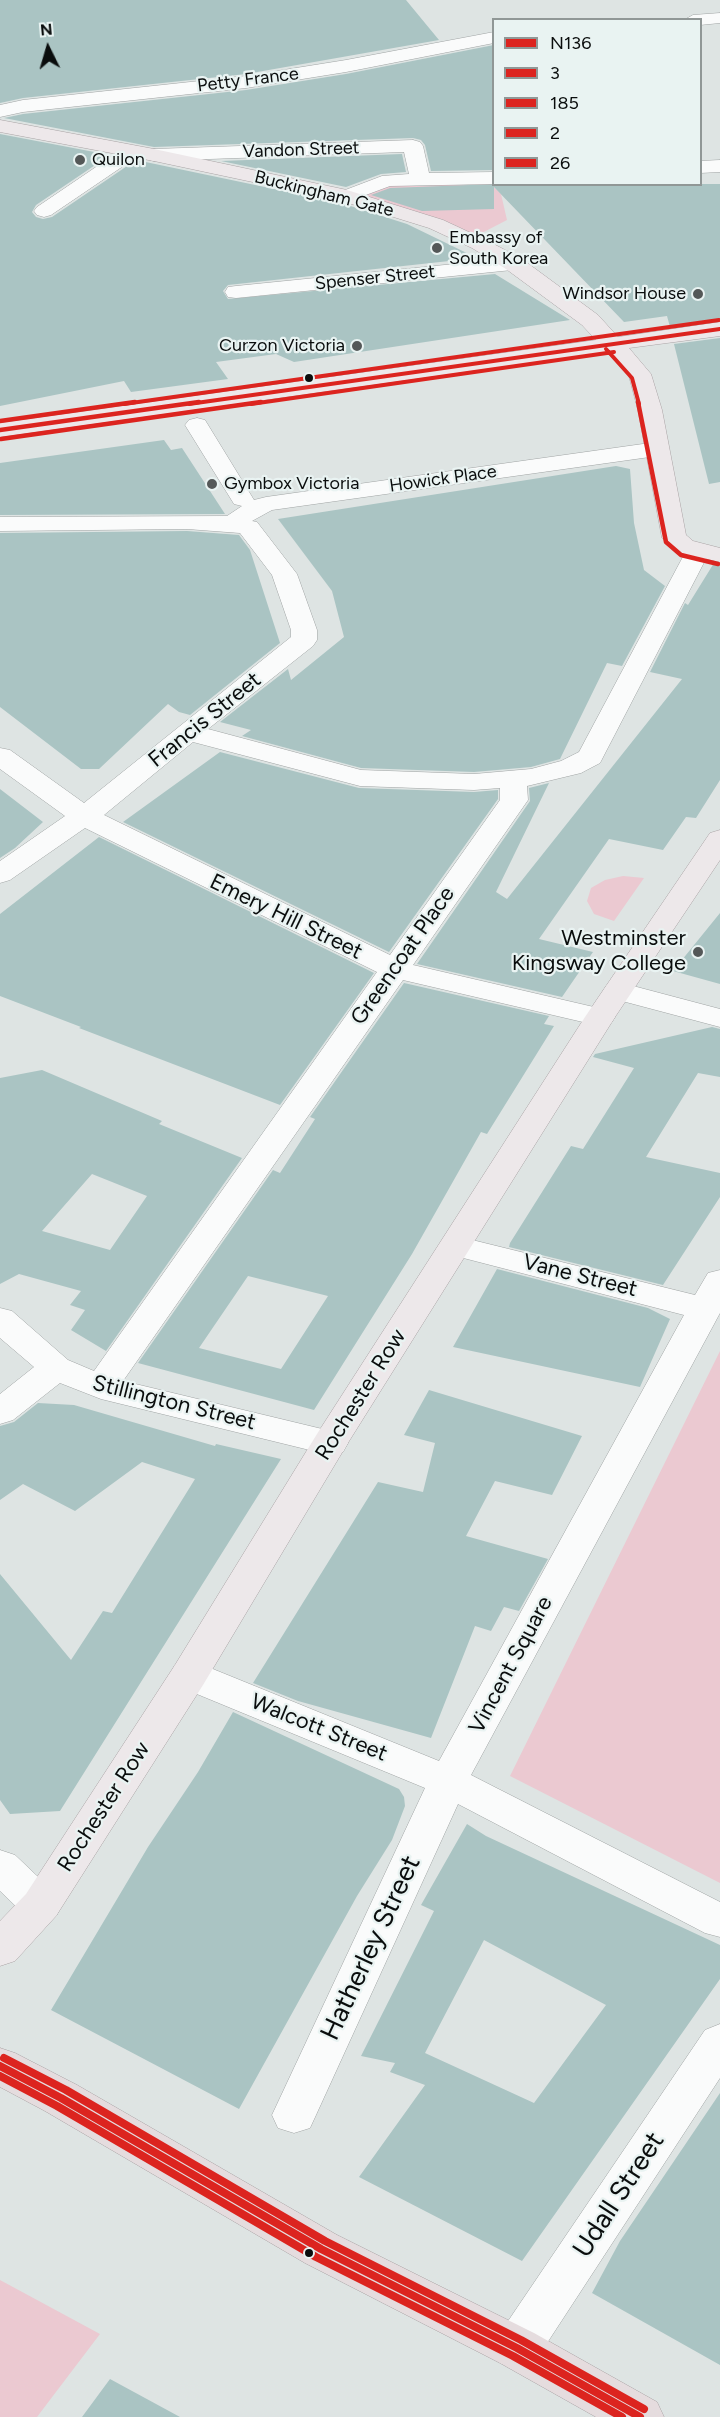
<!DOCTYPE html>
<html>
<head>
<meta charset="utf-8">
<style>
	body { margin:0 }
	#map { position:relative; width:720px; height:2417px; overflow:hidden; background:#dee4e3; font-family:Figtree,sans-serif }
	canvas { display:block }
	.legend { position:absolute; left:492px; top:18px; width:210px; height:168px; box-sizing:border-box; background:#e9f3f2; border:2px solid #909796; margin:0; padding:8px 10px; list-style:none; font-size:18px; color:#0a0d0d }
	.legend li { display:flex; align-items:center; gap:12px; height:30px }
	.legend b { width:30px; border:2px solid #909796 }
	.north { position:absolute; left:18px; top:18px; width:60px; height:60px; -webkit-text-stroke:4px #e9f3f2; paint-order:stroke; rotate:355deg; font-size:16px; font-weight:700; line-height:24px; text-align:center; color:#0a0d0d }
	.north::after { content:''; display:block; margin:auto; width:21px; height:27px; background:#0a0d0d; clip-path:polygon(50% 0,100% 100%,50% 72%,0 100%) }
</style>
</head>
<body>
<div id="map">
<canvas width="720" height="2417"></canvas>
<ul class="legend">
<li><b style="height:8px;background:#dc241f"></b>N136</li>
<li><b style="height:8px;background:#dc241f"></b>3</li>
<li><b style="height:8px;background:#dc241f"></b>185</li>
<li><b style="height:8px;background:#dc241f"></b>2</li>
<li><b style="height:8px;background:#dc241f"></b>26</li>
</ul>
<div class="north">N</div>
</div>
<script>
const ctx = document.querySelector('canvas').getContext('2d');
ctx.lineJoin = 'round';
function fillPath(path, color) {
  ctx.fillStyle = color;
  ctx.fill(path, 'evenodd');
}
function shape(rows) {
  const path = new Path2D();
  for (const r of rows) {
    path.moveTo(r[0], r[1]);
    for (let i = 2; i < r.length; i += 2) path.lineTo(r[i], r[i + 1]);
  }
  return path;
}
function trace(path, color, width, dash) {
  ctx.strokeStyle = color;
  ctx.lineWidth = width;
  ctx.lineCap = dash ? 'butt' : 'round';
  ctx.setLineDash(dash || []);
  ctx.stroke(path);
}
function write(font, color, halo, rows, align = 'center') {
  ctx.font = font + ' Figtree,sans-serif';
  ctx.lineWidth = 4.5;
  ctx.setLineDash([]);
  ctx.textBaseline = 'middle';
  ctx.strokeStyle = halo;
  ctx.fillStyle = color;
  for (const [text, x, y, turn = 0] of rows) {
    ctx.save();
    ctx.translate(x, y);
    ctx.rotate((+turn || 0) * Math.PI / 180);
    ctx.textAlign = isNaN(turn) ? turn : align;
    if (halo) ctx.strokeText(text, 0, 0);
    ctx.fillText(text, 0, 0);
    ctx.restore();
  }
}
fillPath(shape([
	[369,180,489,182,501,194,507,220,476,236,365,196],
	[623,876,644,878,614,921,594,914,587,901,591,888,605,880],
	[720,1351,720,1883,510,1776],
	[0,2280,100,2334,37,2417,0,2417]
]), '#ebc9d1');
fillPath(shape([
	[0,0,406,0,439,40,246,74,23,98,0,103],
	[494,45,494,170,431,171,425,145,421,140,413,138,154,147,4,118,23,114,246,90,346,74],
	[0,134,110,155,36,205,32,212,36,217,43,219,52,217,136,160,341,203,407,224,477,258,228,285,223,291,228,299,495,274,570,320,294,362,276,354,216,362,228,379,131,392,124,381,0,406],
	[402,154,406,172,381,174,346,187,221,161],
	[496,184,720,184,720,320,670,327,667,316,624,322,494,187,494,209,422,211,371,195,390,188],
	[720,338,720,482,709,484,674,344],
	[164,440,171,450,182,448,225,514,0,515,0,463],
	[616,466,630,469,634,523,644,570,665,586,622,666,607,663,560,759,531,767,474,772,361,768,242,736,251,730,220,722,288,669,291,680,344,637,332,591,278,519],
	[187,531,239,535,250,550,280,643,190,715,179,712,168,704,99,769,81,769,0,707,0,533],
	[714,563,720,564,720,780,696,818,686,817,663,850,609,839,539,939,593,952,562,997,417,964,530,801,529,788,549,783,496,892,507,899,682,679,650,672,685,603,688,605],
	[220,752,359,788,474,792,498,790,498,799,389,952,123,822],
	[0,789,43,822,15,848,0,858],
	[99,837,374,973,280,1105,79,1028,81,1027,0,996,0,914],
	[720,913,720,984,673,971],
	[404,983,549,1016,544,1024,554,1026,487,1134,481,1132,412,1254,314,1410,138,1363,273,1170,280,1173,315,1119,310,1117],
	[248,1276,328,1296,281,1369,199,1348],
	[712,1027,720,1029,720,1077,698,1073,646,1157,720,1173,720,1197,663,1285,509,1247,510,1243,571,1146,583,1149,634,1068,593,1057,595,1054],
	[42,1070,162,1121,159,1124,242,1158,106,1351,71,1330,85,1310,70,1305,81,1291,19,1274,0,1284,0,1078],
	[92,1174,147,1196,110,1250,42,1231],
	[497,1269,648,1308,670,1319,640,1387,453,1347],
	[429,1390,582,1436,552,1495,495,1481,466,1536,548,1559,519,1611,504,1607,491,1631,475,1626,431,1738,298,1701,253,1683,378,1482,423,1492,435,1443,404,1435],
	[38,1403,74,1405,215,1446,216,1444,281,1459,60,1811,10,1814,0,1800,0,1574,71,1660,103,1611,112,1613,195,1479,142,1462,75,1511,23,1484,0,1500,0,1426,14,1422],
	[233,1712,399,1789,404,1797,405,1806,392,1840,357,1896,239,2109,51,2010,148,1847,198,1772],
	[467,1824,486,1836,720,1945,720,1979,522,2261,359,2177,425,2085,390,2072,395,2063,361,2056,434,1911,421,1905],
	[484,1940,606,2005,534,2103,425,2053],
	[720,2093,720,2365,592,2293,620,2241],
	[110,2379,180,2417,82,2417]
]), '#aac4c3');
const minor = shape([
	[720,13,720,23,700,25,700,20,684,20,693,15,720,13],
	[494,32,494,43,346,72,246,88,23,112,0,117,0,105,23,100,246,76,346,60,494,32],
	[413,140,420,142,423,146,429,173,494,172,494,184,390,186,347,202,340,200,337,196,340,192,382,176,409,174,404,152,154,161,147,159,144,155,147,151,154,149,413,140],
	[131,146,138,148,141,152,138,156,51,215,44,217,37,215,34,211,37,207,124,148,131,146],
	[720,160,720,172,700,173,700,161,720,160],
	[514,258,522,259,525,264,522,269,236,298,228,297,225,292,228,287,236,286,514,258],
	[197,418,205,420,254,500,266,497,657,442,665,444,669,449,665,454,657,456,272,510,252,521,257,522,297,574,317,630,317,640,313,646,208,729,361,770,474,774,531,769,561,761,579,752,686,551,689,546,698,544,707,546,710,551,600,763,581,773,527,786,528,800,413,965,611,1011,615,1017,611,1023,600,1026,403,980,123,1381,343,1434,348,1443,343,1452,330,1455,101,1399,60,1383,13,1420,0,1424,0,1394,34,1367,0,1338,0,1308,12,1311,68,1360,94,1371,377,972,85,828,10,880,0,883,0,861,65,816,0,769,0,748,10,750,84,803,291,637,291,630,272,575,240,533,187,529,0,531,0,517,227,516,242,506,234,504,185,425,189,420,197,418],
	[193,742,360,786,474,790,500,788,500,800,390,955,104,815,193,742],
	[618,982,720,1009,720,1027,607,997,603,991,607,985,618,982],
	[456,1236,695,1295,708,1273,720,1270,720,1313,471,1775,720,1902,720,1937,705,1933,458,1804,316,2115,310,2128,294,2133,278,2128,272,2115,425,1788,175,1685,170,1675,175,1665,189,1661,203,1665,439,1761,684,1315,444,1253,439,1246,444,1239,456,1236],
	[0,1850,15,1855,56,1894,62,1905,56,1916,41,1921,26,1916,0,1891,0,1850],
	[720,2024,720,2078,534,2363,517,2369,500,2363,493,2348,500,2333,705,2030,720,2024]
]);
const major = shape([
	[0,120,154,149,347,190,443,220,486,240,522,259,598,315,618,337,720,322,720,336,629,348,651,374,662,410,686,535,693,541,720,548,720,562,676,552,662,538,638,410,629,376,607,352,0,437,0,423,596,340,582,325,506,269,472,248,429,228,342,201,154,161,0,132,0,120],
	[720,830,720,860,615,1017,346,1446,203,1685,56,1916,15,1961,0,1966,0,1921,26,1894,175,1665,317,1434,585,1017,710,833,720,830]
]);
const highway = shape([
	[0,2048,15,2053,77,2085,337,2235,534,2333,657,2402,664,2417,596,2417,500,2363,305,2263,45,2111,0,2087,0,2048]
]);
trace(minor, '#a0a4a4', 1);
trace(major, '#aaa3a5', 1);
trace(highway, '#aaa3a5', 1);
fillPath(minor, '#fafbfb');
fillPath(major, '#ede8ea');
fillPath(highway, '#e5dcde');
trace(shape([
	[189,404,720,329]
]), '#dc241f', 4);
trace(shape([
	[0,430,199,402]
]), '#dc241f', 4.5);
trace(shape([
	[0,2066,61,2098,321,2249,517,2348,640,2417]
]), '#dc241f', 8);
trace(shape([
	[606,349,632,378,639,404],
	[251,404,614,352]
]), '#dc241f', 4);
trace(shape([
	[638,402,666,542,681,555,718,564],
	[1,439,261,402]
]), '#dc241f', 4.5);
trace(shape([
	[0,2076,57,2106,316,2257,513,2356,622,2417]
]), '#dc241f', 8);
trace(shape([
	[4,2058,66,2090,325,2241,521,2340,644,2409]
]), '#dc241f', 8);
trace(shape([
	[124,404,719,320]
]), '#dc241f', 4);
trace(shape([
	[0,421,135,402]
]), '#dc241f', 4.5);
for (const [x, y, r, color] of [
	[80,160,6,"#545858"],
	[437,248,6,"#545858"],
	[698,294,6,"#545858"],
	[357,346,6,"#545858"],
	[309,378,5,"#0a0d0d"],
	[212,484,6,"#545858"],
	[698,952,6,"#545858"],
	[309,2253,5,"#0a0d0d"]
]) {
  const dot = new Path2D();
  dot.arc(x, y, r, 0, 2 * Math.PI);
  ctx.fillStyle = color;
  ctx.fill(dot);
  trace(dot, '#e9f3f2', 2);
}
write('18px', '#0a0d0d', '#e9f3f2', [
	["Petty France",248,80,-7],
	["Vandon Street",301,150,-2],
	["Buckingham Gate",324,194,14],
	["Spenser Street",375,278,-6],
	["Howick Place",443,479,-8]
]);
write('18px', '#0a0d0d', '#e9f3f2', [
	["Quilon",92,160],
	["Embassy of",449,238],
	["South Korea",449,259],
	["Windsor House",686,294,"right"],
	["Curzon Victoria",345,346,"right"],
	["Gymbox Victoria",224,484]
], 'left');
write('22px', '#0a0d0d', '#e9f3f2', [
	["Francis Street",205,720,-39],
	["Emery Hill Street",286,917,26],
	["Greencoat Place",403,956,-55],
	["Vane Street",580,1276,14],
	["Rochester Row",361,1395,-58],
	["Stillington Street",174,1403,14],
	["Vincent Square",511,1665,-62],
	["Walcott Street",319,1728,22],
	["Rochester Row",104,1807,-57]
]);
write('22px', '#0a0d0d', '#e9f3f2', [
	["Westminster",686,939],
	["Kingsway College",686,964]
], 'right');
write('27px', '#0a0d0d', '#e9f3f2', [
	["Hatherley Street",371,1948,-65],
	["Udall Street",619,2195,-57]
]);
</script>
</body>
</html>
